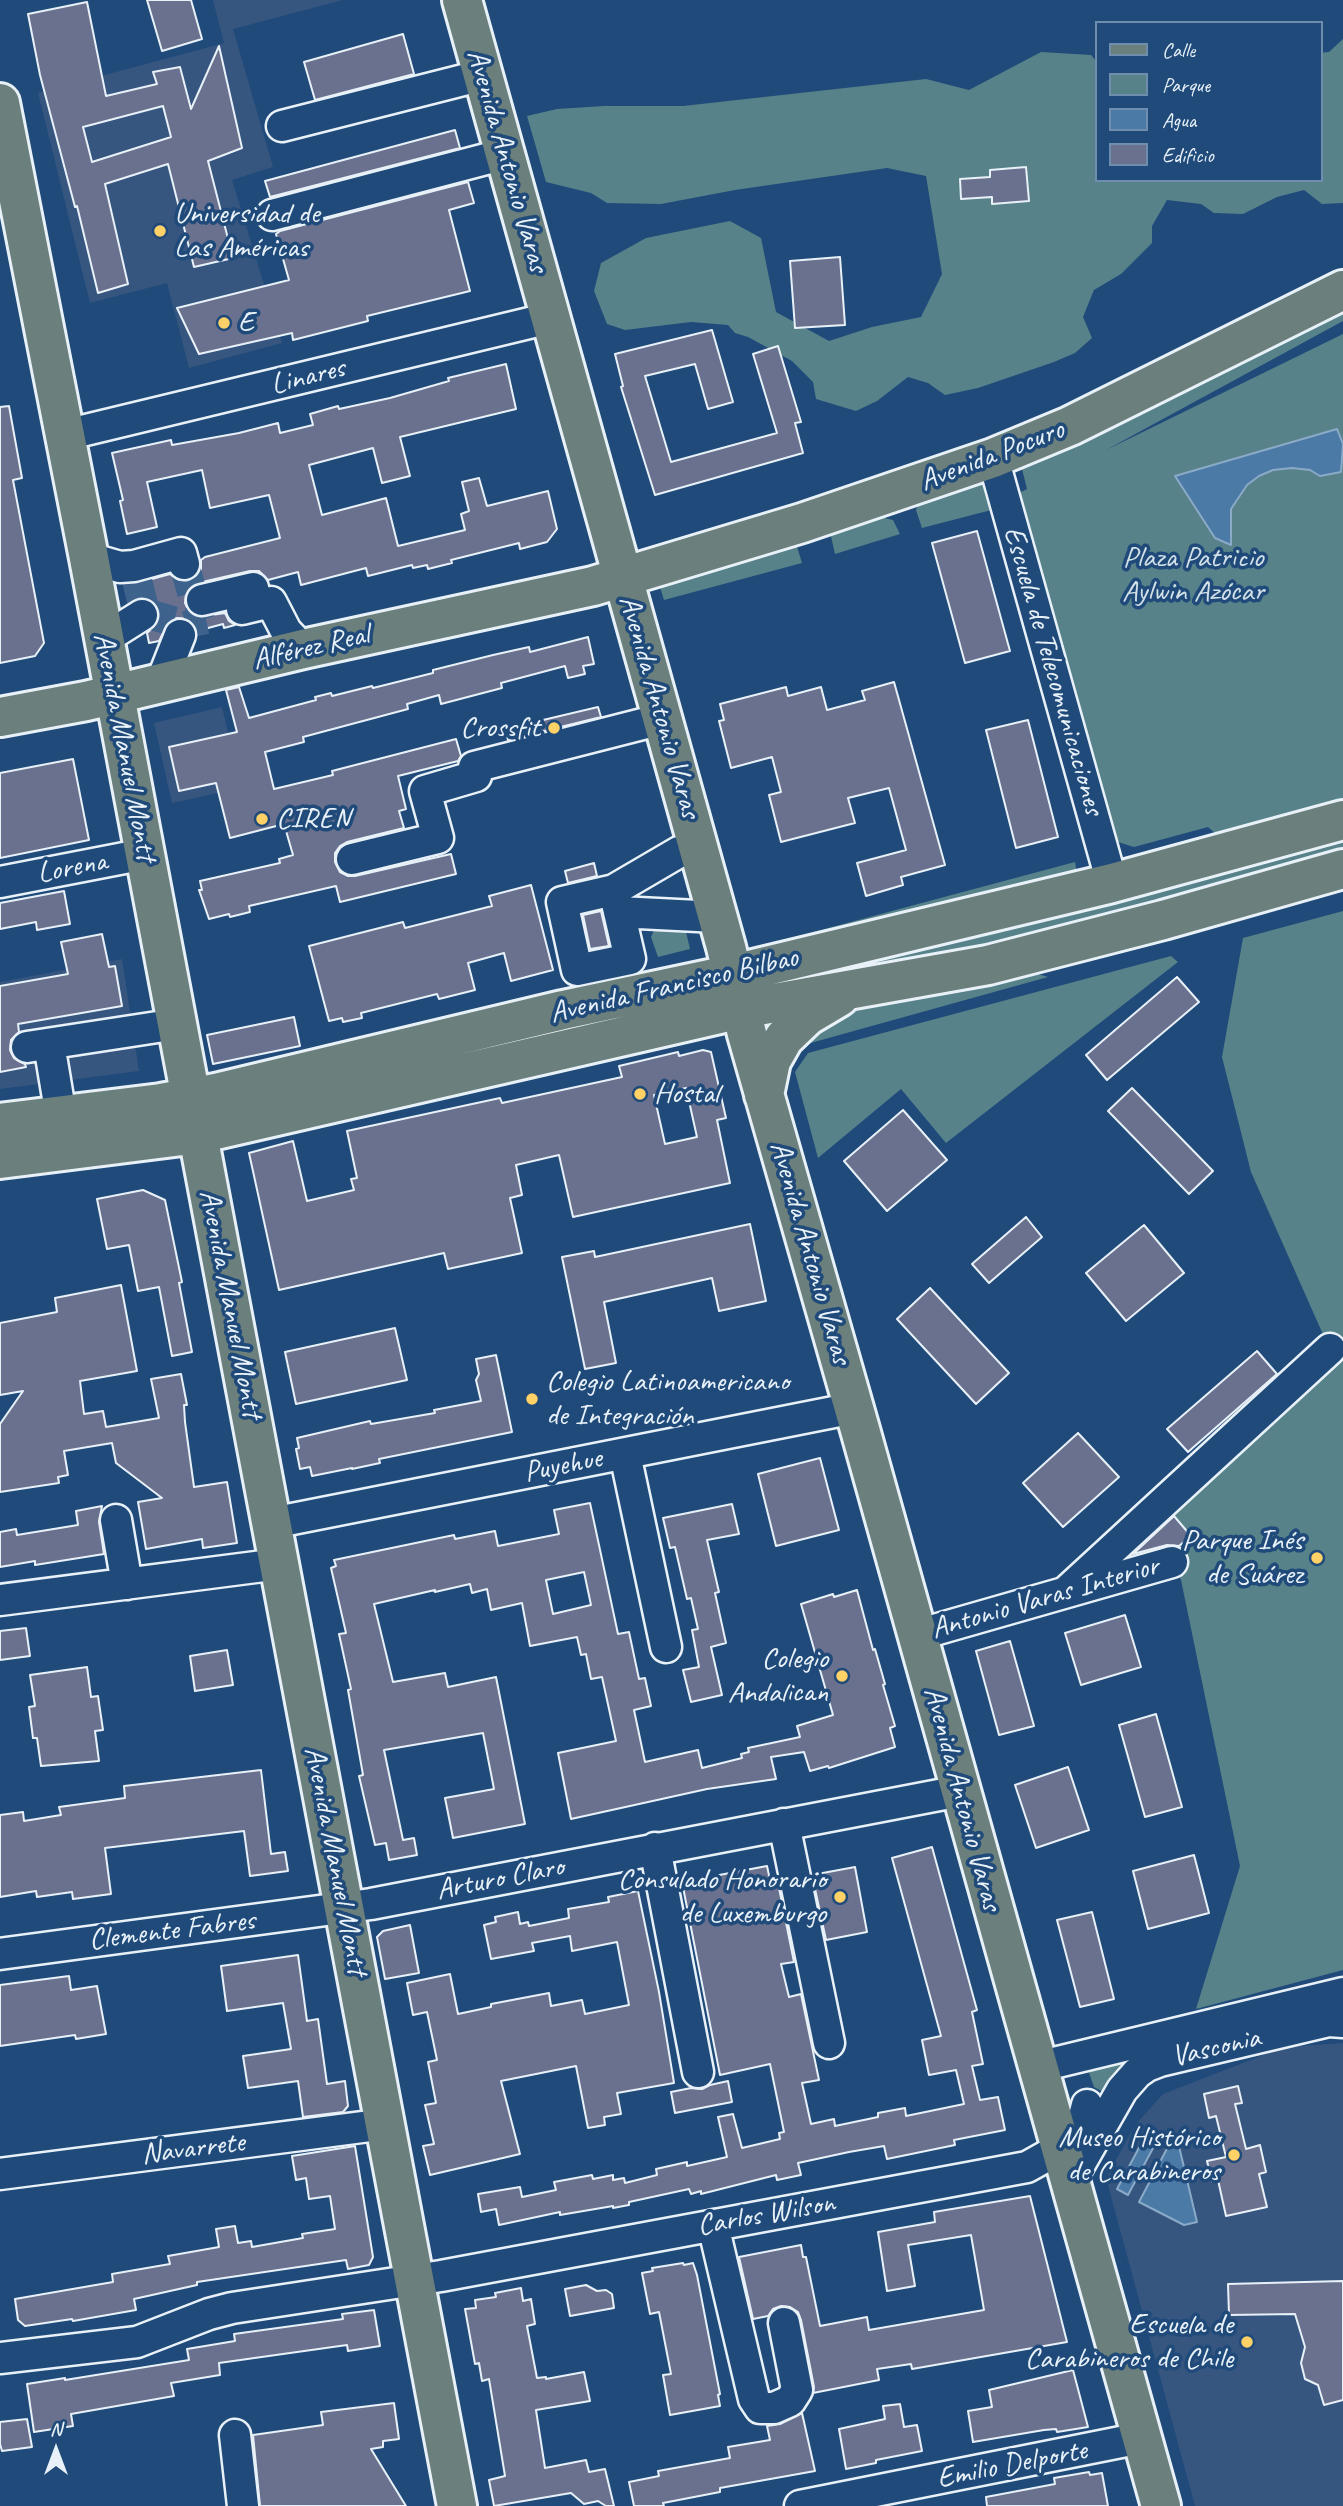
<!DOCTYPE html>
<html>
<head>
<meta charset="utf-8">
<style>
	body { margin:0 }
	#map { position:relative; width:1343px; height:2506px; overflow:hidden; background:#1f4a7a; font-family:Caveat,sans-serif }
	canvas { display:block }
	.legend { position:absolute; left:1095px; top:21px; width:228px; height:161px; box-sizing:border-box; background:#1f4a7a; border:2px solid #6f8dac; margin:0; padding:9px 12px; list-style:none; font-size:21px; color:#e8f1f8 }
	.legend li { display:flex; align-items:center; gap:14px; height:35px }
	.legend b { width:35px; border:2px solid #6f8dac }
	.north { position:absolute; left:21px; top:2415px; width:70px; height:70px; -webkit-text-stroke:5px #1f4a7a; paint-order:stroke; rotate:0deg; font-size:19px; font-weight:700; line-height:28px; text-align:center; color:#e8f1f8 }
	.north::after { content:''; display:block; margin:auto; width:24px; height:32px; background:#e8f1f8; clip-path:polygon(50% 0,100% 100%,50% 72%,0 100%) }
</style>
</head>
<body>
<div id="map">
<canvas width="1343" height="2506"></canvas>
<ul class="legend">
<li><b style="height:9px;background:#6b7f7c"></b>Calle</li>
<li><b style="height:19px;background:#57828a"></b>Parque</li>
<li><b style="height:19px;background:#4b7aa7"></b>Agua</li>
<li><b style="height:19px;background:#6a718f"></b>Edificio</li>
</ul>
<div class="north">N</div>
</div>
<script>
const ctx = document.querySelector('canvas').getContext('2d');
ctx.lineJoin = 'round';
function fillPath(path, color) {
  ctx.fillStyle = color;
  ctx.fill(path, 'evenodd');
}
function shape(rows) {
  const path = new Path2D();
  for (const r of rows) {
    path.moveTo(r[0], r[1]);
    for (let i = 2; i < r.length; i += 2) path.lineTo(r[i], r[i + 1]);
  }
  return path;
}
function trace(path, color, width, dash) {
  ctx.strokeStyle = color;
  ctx.lineWidth = width;
  ctx.lineCap = dash ? 'butt' : 'round';
  ctx.setLineDash(dash || []);
  ctx.stroke(path);
}
function write(font, color, halo, rows, align = 'center') {
  ctx.font = font + ' Caveat,sans-serif';
  ctx.lineWidth = 7;
  ctx.setLineDash([]);
  ctx.textBaseline = 'middle';
  ctx.strokeStyle = halo;
  ctx.fillStyle = color;
  for (const [text, x, y, turn = 0] of rows) {
    ctx.save();
    ctx.translate(x, y);
    ctx.rotate((+turn || 0) * Math.PI / 180);
    ctx.textAlign = isNaN(turn) ? turn : align;
    if (halo) ctx.strokeText(text, 0, 0);
    ctx.fillText(text, 0, 0);
    ctx.restore();
  }
}
fillPath(shape([
	[213,0,343,0,233,29,273,167,232,180,282,343,189,368,167,283,90,303,38,93,224,43],
	[222,707,241,788,172,803,154,723],
	[122,959,139,1071,0,1089,0,982],
	[1343,2043,1343,2506,1195,2506,1106,2178,1135,2125,1163,2094,1284,2047]
]), '#365680');
fillPath(shape([
	[1343,39,1343,203,1322,204,1304,190,1277,197,1243,214,1214,213,1201,204,1167,200,1152,226,1152,243,1121,274,1094,290,1083,317,1092,338,1075,353,1054,362,978,388,945,395,928,383,908,377,877,401,856,411,816,399,813,382,792,361,748,337,735,333,728,325,691,322,625,330,607,324,594,291,601,263,646,238,730,221,761,238,776,312,829,341,872,327,921,317,942,274,926,176,887,168,735,190,661,204,607,203,591,193,546,182,527,116,557,109,604,106,683,106,926,79,969,90,1041,52,1091,55,1096,61,1096,180,1320,180,1320,53,1329,52],
	[1343,309,1343,321,1106,450,1343,334,1343,800,1216,834,1208,827,1134,847,1118,842,1112,837,1013,496,1027,489,1021,465],
	[988,478,999,508,922,528,916,510,919,502],
	[880,517,893,520,900,534,835,554,830,532],
	[795,540,802,563,664,600,659,584],
	[1343,836,1343,863,1109,926,779,994,775,980],
	[1075,862,1077,873,777,948,776,942],
	[1343,911,1343,1970,1196,2009,1240,1866,1181,1580,1167,1551,1112,1557,1333,1357,1251,1172,1222,1057,1243,938],
	[684,923,690,949,658,957,651,937,656,926],
	[1171,956,1178,962,946,1143,901,1089,818,1158,795,1072,808,1053],
	[1021,969,1048,977,807,1044,801,1035,828,1014],
	[1343,2001,1105,2093,1094,2087,1089,2073,1096,2058]
]), '#57828a');
const water = shape([
	[1337,429,1343,444,1341,472,1320,476,1310,470,1292,468,1273,470,1259,476,1247,485,1231,509,1231,545,1215,538,1175,476,1337,429],
	[1149,2129,1160,2135,1128,2195,1117,2189,1149,2129],
	[1172,2139,1178,2142,1197,2222,1184,2225,1139,2202,1172,2139]
]);
fillPath(water, '#4b7aa7');
trace(water, '#8aaac7', 2);
const building = shape([
	[147,0,191,0,202,39,162,51,147,0],
	[87,2,106,96,157,84,153,72,180,67,191,109,219,46,242,148,208,161,233,258,194,267,168,164,105,184,128,284,98,293,77,206,75,207,40,75,28,14,87,2],
	[163,106,171,137,92,162,83,127,163,106],
	[403,34,414,74,315,100,304,62,403,34],
	[455,130,460,148,270,197,265,181,455,130],
	[1026,167,1029,201,992,204,992,197,961,199,960,179,990,177,990,170,1026,167],
	[468,182,474,203,449,210,470,291,367,316,368,321,293,340,292,333,199,354,177,308,289,280,276,234,280,231,468,182],
	[840,257,845,325,795,328,790,261,840,257],
	[712,330,733,402,708,409,695,364,645,376,671,462,777,433,753,354,778,346,801,422,795,423,803,453,655,495,621,387,623,386,615,354,712,330],
	[506,364,516,409,400,437,410,476,382,483,373,448,309,465,322,515,386,498,398,546,465,530,461,514,469,511,462,482,479,478,487,506,548,491,557,529,547,542,520,549,519,543,451,560,452,563,428,569,427,565,413,568,412,565,368,576,366,568,301,585,298,572,268,580,259,571,250,571,198,583,191,587,186,594,185,603,189,611,198,617,225,613,229,621,235,625,224,628,223,624,197,631,193,624,187,619,177,618,169,622,159,641,149,643,147,633,157,624,159,614,156,605,151,600,138,598,134,584,170,574,179,581,189,581,197,576,201,569,201,560,205,557,280,538,269,495,210,508,202,470,147,482,157,527,127,534,120,501,123,500,112,453,171,440,172,445,239,433,278,423,280,433,313,425,310,414,338,406,339,409,390,398,449,381,448,378,506,364],
	[9,406,22,478,13,480,44,643,35,656,0,663,0,407,9,406],
	[977,531,1010,651,965,663,932,543,977,531],
	[588,637,594,664,583,666,585,674,568,678,565,666,501,683,502,688,441,704,439,695,407,704,408,709,303,737,304,742,265,752,274,789,333,775,332,771,456,739,461,756,458,761,398,776,406,809,399,811,404,828,347,842,340,846,335,853,335,862,340,872,348,876,355,876,451,854,456,874,340,902,336,886,249,906,250,912,230,917,229,914,209,919,199,890,202,890,200,881,280,863,279,859,293,855,284,824,230,838,216,783,179,791,169,747,237,732,226,690,239,687,249,718,316,700,315,697,331,693,332,696,372,686,373,688,433,673,433,670,493,655,529,647,530,652,588,637],
	[894,682,945,865,901,877,903,885,866,896,857,863,906,850,889,788,848,798,855,823,781,842,769,795,781,792,772,757,731,768,719,721,724,720,720,704,786,687,788,696,821,687,827,710,865,700,862,691,894,682],
	[598,707,601,717,508,740,505,729,598,707],
	[1028,720,1058,837,1016,848,986,730,1028,720],
	[73,759,89,840,0,858,0,773,73,759],
	[594,863,597,876,568,883,565,871,594,863],
	[531,885,553,970,511,981,504,953,468,963,475,990,439,999,437,994,361,1013,362,1018,343,1022,342,1018,329,1021,309,946,403,922,405,928,492,906,489,896,531,885],
	[64,891,70,924,37,930,36,922,0,929,0,903,64,891],
	[601,911,609,946,590,949,583,915,601,911],
	[102,934,109,967,115,966,122,1006,18,1024,19,1032,11,1040,10,1050,14,1058,25,1064,26,1067,0,1072,0,986,68,974,61,942,102,934],
	[1177,977,1199,1002,1107,1080,1086,1055,1177,977],
	[294,1017,300,1046,213,1064,207,1035,294,1017],
	[703,1050,711,1052,726,1118,717,1120,730,1183,573,1217,559,1155,516,1165,522,1195,510,1198,522,1253,448,1269,444,1253,279,1290,249,1153,293,1141,307,1201,354,1190,351,1179,357,1178,347,1131,500,1098,502,1103,622,1077,619,1066,678,1052,679,1056,703,1050],
	[686,1088,697,1137,665,1144,654,1095,686,1088],
	[1132,1088,1213,1171,1189,1194,1108,1111,1132,1088],
	[903,1110,947,1160,887,1211,844,1161,903,1110],
	[143,1190,165,1200,182,1282,179,1283,192,1352,172,1356,159,1287,138,1291,129,1245,107,1249,97,1199,143,1190],
	[1026,1217,1042,1237,989,1283,972,1264,1026,1217],
	[750,1224,766,1301,719,1311,712,1278,604,1302,616,1363,585,1369,562,1257,594,1251,595,1257,750,1224],
	[1144,1225,1184,1273,1126,1321,1086,1273,1144,1225],
	[121,1285,137,1371,80,1381,84,1414,103,1411,106,1427,159,1418,151,1379,181,1374,187,1405,184,1405,185,1422,194,1487,227,1482,237,1543,203,1548,202,1539,146,1549,138,1502,162,1498,116,1463,112,1443,64,1451,68,1475,58,1477,59,1483,0,1492,0,1424,23,1391,0,1395,0,1323,57,1312,55,1298,121,1285],
	[930,1288,1009,1373,976,1404,897,1319,930,1288],
	[395,1328,407,1380,296,1404,285,1352,395,1328],
	[1257,1351,1277,1374,1188,1452,1167,1429,1257,1351],
	[496,1355,512,1432,379,1459,380,1463,352,1469,352,1468,312,1476,310,1467,300,1469,296,1449,299,1448,297,1438,370,1421,371,1424,435,1413,434,1410,481,1401,476,1380,479,1374,476,1359,496,1355],
	[1078,1433,1119,1477,1063,1527,1023,1483,1078,1433],
	[820,1458,839,1530,776,1546,758,1474,820,1458],
	[590,1503,618,1634,629,1632,639,1679,645,1678,651,1706,634,1710,645,1762,698,1750,702,1768,742,1758,741,1754,749,1752,748,1748,800,1737,797,1726,833,1715,801,1604,833,1594,834,1597,857,1590,873,1650,875,1649,885,1684,883,1685,895,1726,890,1728,895,1747,829,1768,828,1766,810,1771,804,1752,771,1757,776,1779,707,1789,571,1819,558,1753,616,1741,602,1677,591,1679,586,1654,581,1655,577,1637,530,1646,522,1603,491,1610,487,1589,472,1593,470,1584,435,1592,435,1590,374,1604,393,1682,445,1673,448,1687,496,1677,525,1824,453,1838,445,1798,494,1789,483,1733,384,1750,403,1840,414,1838,417,1855,389,1860,386,1843,375,1845,359,1776,363,1775,348,1690,351,1689,339,1634,346,1633,331,1568,336,1566,334,1560,454,1535,455,1539,495,1531,498,1546,559,1534,554,1510,590,1503],
	[584,1572,591,1605,553,1614,546,1580,584,1572],
	[732,1504,739,1534,707,1540,719,1592,715,1593,726,1643,711,1647,722,1695,691,1702,683,1670,699,1667,692,1630,698,1629,691,1598,687,1599,675,1547,670,1548,663,1518,732,1504],
	[102,1506,99,1522,104,1554,35,1565,35,1561,0,1567,0,1532,16,1529,17,1535,78,1525,76,1511,102,1506],
	[1174,1516,1191,1536,1179,1546,1167,1545,1133,1554,1174,1516],
	[1125,1615,1141,1667,1081,1685,1065,1633,1125,1615],
	[26,1628,30,1656,0,1660,0,1631,26,1628],
	[1010,1641,1034,1726,999,1735,976,1651,1010,1641],
	[227,1650,233,1685,195,1691,190,1656,227,1650],
	[87,1667,91,1697,98,1696,103,1730,95,1731,99,1761,41,1766,37,1738,33,1738,29,1707,35,1706,30,1675,87,1667],
	[1156,1714,1182,1807,1145,1817,1119,1725,1156,1714],
	[1068,1767,1089,1830,1036,1848,1015,1785,1068,1767],
	[261,1770,271,1854,285,1852,288,1871,250,1876,244,1831,105,1848,111,1894,73,1899,72,1892,37,1897,36,1891,0,1897,0,1815,23,1812,24,1821,61,1815,59,1807,125,1798,124,1786,261,1770],
	[932,1847,977,2010,972,2012,983,2064,972,2066,980,2100,998,2097,1005,2130,954,2140,955,2145,887,2159,884,2146,849,2152,798,2163,801,2175,777,2180,776,2175,701,2194,701,2191,691,2194,689,2189,629,2202,629,2205,613,2208,613,2206,560,2215,560,2212,499,2225,496,2209,481,2212,478,2194,520,2187,522,2197,556,2190,554,2182,592,2175,593,2179,613,2175,613,2180,624,2178,625,2183,657,2175,656,2169,687,2162,687,2166,727,2157,718,2117,733,2114,742,2148,780,2139,779,2133,784,2132,770,2064,720,2075,682,1882,767,1866,770,1880,777,1878,794,1962,781,1964,789,1997,801,1994,819,2080,802,2083,811,2124,834,2119,835,2126,878,2117,878,2113,905,2108,906,2116,964,2104,956,2070,929,2075,922,2040,941,2036,892,1858,932,1847],
	[1194,1855,1209,1913,1148,1929,1133,1871,1194,1855],
	[855,1867,867,1932,826,1940,812,1875,855,1867],
	[638,1891,659,1992,674,2083,617,2093,621,2114,604,2117,605,2125,588,2128,576,2066,501,2081,520,2154,430,2175,423,2146,434,2144,425,2105,436,2103,428,2062,437,2060,427,2012,413,2015,407,1983,450,1974,458,2014,491,2007,491,2004,549,1993,551,2006,582,2000,585,2014,629,2005,617,1942,572,1951,570,1936,532,1943,534,1951,491,1959,484,1925,496,1922,495,1917,518,1912,520,1924,528,1922,529,1926,569,1918,568,1909,609,1902,608,1897,638,1891],
	[1092,1912,1114,1999,1080,2007,1057,1920,1092,1912],
	[410,1925,419,1973,385,1979,377,1937,383,1931,410,1925],
	[298,1955,307,2021,318,2019,327,2084,345,2081,348,2106,343,2112,303,2117,298,2081,248,2088,243,2056,291,2049,283,2003,227,2011,221,1966,298,1955],
	[69,1976,71,1990,97,1986,106,2034,76,2039,75,2035,0,2046,0,1985,69,1976],
	[728,2081,732,2102,675,2113,671,2092,691,2088,702,2089,710,2085,728,2081],
	[1238,2086,1242,2103,1235,2104,1246,2149,1260,2145,1266,2172,1259,2174,1267,2207,1226,2216,1218,2180,1212,2182,1207,2161,1226,2157,1216,2116,1209,2118,1204,2094,1238,2086],
	[355,2146,373,2257,369,2265,348,2269,346,2260,197,2282,197,2285,134,2299,136,2310,73,2321,72,2319,25,2326,18,2320,15,2299,113,2282,112,2274,170,2264,168,2256,219,2247,216,2229,235,2226,238,2243,251,2241,252,2247,303,2238,302,2234,335,2229,330,2196,309,2199,306,2178,296,2180,292,2156,355,2146],
	[1030,2196,1067,2342,912,2369,911,2364,877,2369,879,2380,813,2393,814,2387,801,2320,798,2312,790,2307,781,2306,773,2309,768,2316,753,2319,739,2257,801,2245,803,2257,806,2257,820,2326,867,2317,869,2330,984,2310,971,2235,908,2245,915,2286,887,2291,878,2232,935,2222,934,2212,1030,2196],
	[683,2263,684,2265,693,2263,697,2275,720,2394,718,2395,720,2406,670,2415,663,2375,671,2374,659,2312,650,2314,642,2273,653,2271,652,2268,683,2263],
	[1343,2281,1343,2400,1324,2405,1318,2385,1305,2379,1301,2363,1305,2347,1295,2314,1229,2315,1228,2284,1343,2281],
	[586,2285,597,2291,606,2290,612,2294,614,2308,570,2316,565,2289,586,2285],
	[521,2288,523,2301,531,2299,535,2324,527,2326,537,2378,546,2377,546,2379,584,2372,590,2401,536,2410,545,2468,586,2460,589,2472,605,2469,614,2506,606,2506,598,2501,584,2504,571,2493,494,2506,489,2480,505,2476,489,2379,482,2381,479,2363,475,2364,465,2309,476,2308,475,2300,496,2297,495,2293,521,2288],
	[374,2310,380,2346,348,2351,347,2345,219,2363,220,2375,171,2383,174,2396,71,2414,73,2426,34,2432,27,2384,65,2378,65,2380,189,2360,187,2349,235,2341,234,2334,343,2319,342,2314,374,2310],
	[1073,2370,1088,2427,1057,2432,1056,2429,1044,2430,973,2442,968,2411,992,2407,989,2390,1073,2370],
	[394,2403,399,2439,383,2441,383,2447,371,2449,406,2506,260,2506,253,2435,323,2425,321,2412,394,2403],
	[900,2404,904,2427,917,2425,922,2451,876,2460,876,2463,846,2469,839,2429,885,2419,883,2406,900,2404],
	[802,2413,815,2471,720,2488,720,2492,663,2503,664,2506,634,2506,629,2482,659,2476,658,2471,730,2458,728,2447,770,2440,767,2426,780,2424,802,2413],
	[27,2419,32,2447,2,2451,0,2444,0,2422,27,2419],
	[1089,2472,1090,2475,1102,2473,1108,2506,987,2506,986,2497,1055,2484,1054,2478,1089,2472]
]);
fillPath(building, '#6a718f');
trace(building, '#e8f1f8', 2);
trace(shape([
	[184,564,200,620],
	[136,576,145,613],
	[145,613,183,624,206,619]
]), '#3d638d', 30, [30, 15]);
const minor = shape([
	[282,126,483,75],
	[272,215,505,154],
	[65,435,550,318],
	[993,458,1112,883],
	[89,558,120,567,134,566,181,553,184,564],
	[202,600,253,588,257,604],
	[242,609,271,602,286,631,303,649],
	[104,639,142,615],
	[161,683,180,635],
	[352,859,438,838,425,791,476,776,474,767,662,719],
	[0,882,145,854],
	[614,890,630,959,577,970,562,902,614,890,679,852,698,846],
	[619,912,717,917],
	[49,1044,61,1116],
	[27,1047,177,1024],
	[625,1454,666,1647],
	[116,1520,127,1584],
	[272,1523,854,1408],
	[1068,1590,1330,1349],
	[0,1600,279,1564],
	[917,1635,1172,1562],
	[784,1824,829,2043],
	[655,1848,698,2072],
	[0,1954,371,1904,960,1791],
	[1037,2067,1343,1993],
	[0,2174,385,2124],
	[1070,2181,1122,2090,1137,2073,1147,2066,1160,2061,1329,2021,1343,2022],
	[713,2225,754,2399,760,2408,774,2408,790,2401,797,2390,784,2323],
	[0,2358,137,2342,209,2314,232,2308,441,2276,1027,2167,1061,2148,1081,2128,1087,2105],
	[235,2435,243,2506],
	[800,2506,1141,2438]
]);
const major = shape([
	[462,0,726,947,747,1034,861,1433,1161,2506],
	[0,103,89,558,457,2506],
	[0,717,86,701,303,649,593,586,802,523,993,458,1070,426,1343,290],
	[764,1095,771,1061,784,1038,807,1016,839,997],
	[0,1123,161,1103,216,1093,563,1010,733,974,1112,883,1343,820],
	[0,1159,198,1134,741,1009,988,965,1163,920,1343,869]
]);
trace(minor, '#e8f1f8', 35);
trace(major, '#e8f1f8', 44);
trace(minor, '#1f4a7a', 30);
trace(major, '#6b7f7c', 38);
for (const [x, y, r, color] of [
	[160,231,7,"#ffd166"],
	[224,323,7,"#ffd166"],
	[554,728,7,"#ffd166"],
	[262,819,7,"#ffd166"],
	[640,1094,7,"#ffd166"],
	[532,1399,7,"#ffd166"],
	[1317,1558,7,"#ffd166"],
	[842,1676,7,"#ffd166"],
	[840,1897,7,"#ffd166"],
	[1234,2155,7,"#ffd166"],
	[1247,2342,7,"#ffd166"]
]) {
  const dot = new Path2D();
  dot.arc(x, y, r, 0, 2 * Math.PI);
  ctx.fillStyle = color;
  ctx.fill(dot);
  trace(dot, '#1f4a7a', 2.5);
}
write('30px', '#e8f1f8', '#1f4a7a', [
	["Avenida Antonio Varas",507,161,74],
	["Linares",308,377,-14],
	["Avenida Pocuro",992,456,-21],
	["Alférez Real",311,648,-13],
	["Escuela de Telecomunicaciones",1053,671,74],
	["Avenida Antonio Varas",659,707,74],
	["Avenida Manuel Montt",124,747,79],
	["Lorena",72,868,-11],
	["Avenida Francisco Bilbao",674,986,-13],
	["Avenida Antonio Varas",810,1253,74],
	["Avenida Manuel Montt",230,1304,79],
	["Puyehue",563,1466,-11],
	["Antonio Varas Interior",1045,1598,-16],
	["Avenida Antonio Varas",962,1799,75],
	["Avenida Manuel Montt",335,1861,79],
	["Arturo Claro",500,1879,-11],
	["Clemente Fabres",172,1931,-7],
	["Vasconia",1216,2048,-13],
	["Navarrete",193,2149,-7],
	["Carlos Wilson",766,2215,-10],
	["Emilio Delporte",1012,2465,-11]
]);
write('30px', '#e8f1f8', '#1f4a7a', [
	["Universidad de",174,214,"left"],
	["Las Américas",174,248,"left"],
	["E",238,323,"left"],
	["Crossfit",540,728],
	["CIREN",276,819,"left"],
	["Hostal",654,1094,"left"],
	["Colegio Latinoamericano",546,1382,"left"],
	["de Integración",546,1416,"left"],
	["Parque Inés",1303,1541],
	["de Suárez",1303,1575],
	["Colegio",828,1659],
	["Andalican",828,1693],
	["Consulado Honorario",826,1880],
	["de Luxemburgo",826,1914],
	["Museo Histórico",1220,2138],
	["de Carabineros",1220,2172],
	["Escuela de",1233,2325],
	["Carabineros de Chile",1233,2359]
], 'right');
write('30px', '#d2e0e8', '#1f4a7a', [
	["Plaza Patricio",1193,558],
	["Aylwin Azócar",1193,592]
]);
</script>
</body>
</html>
